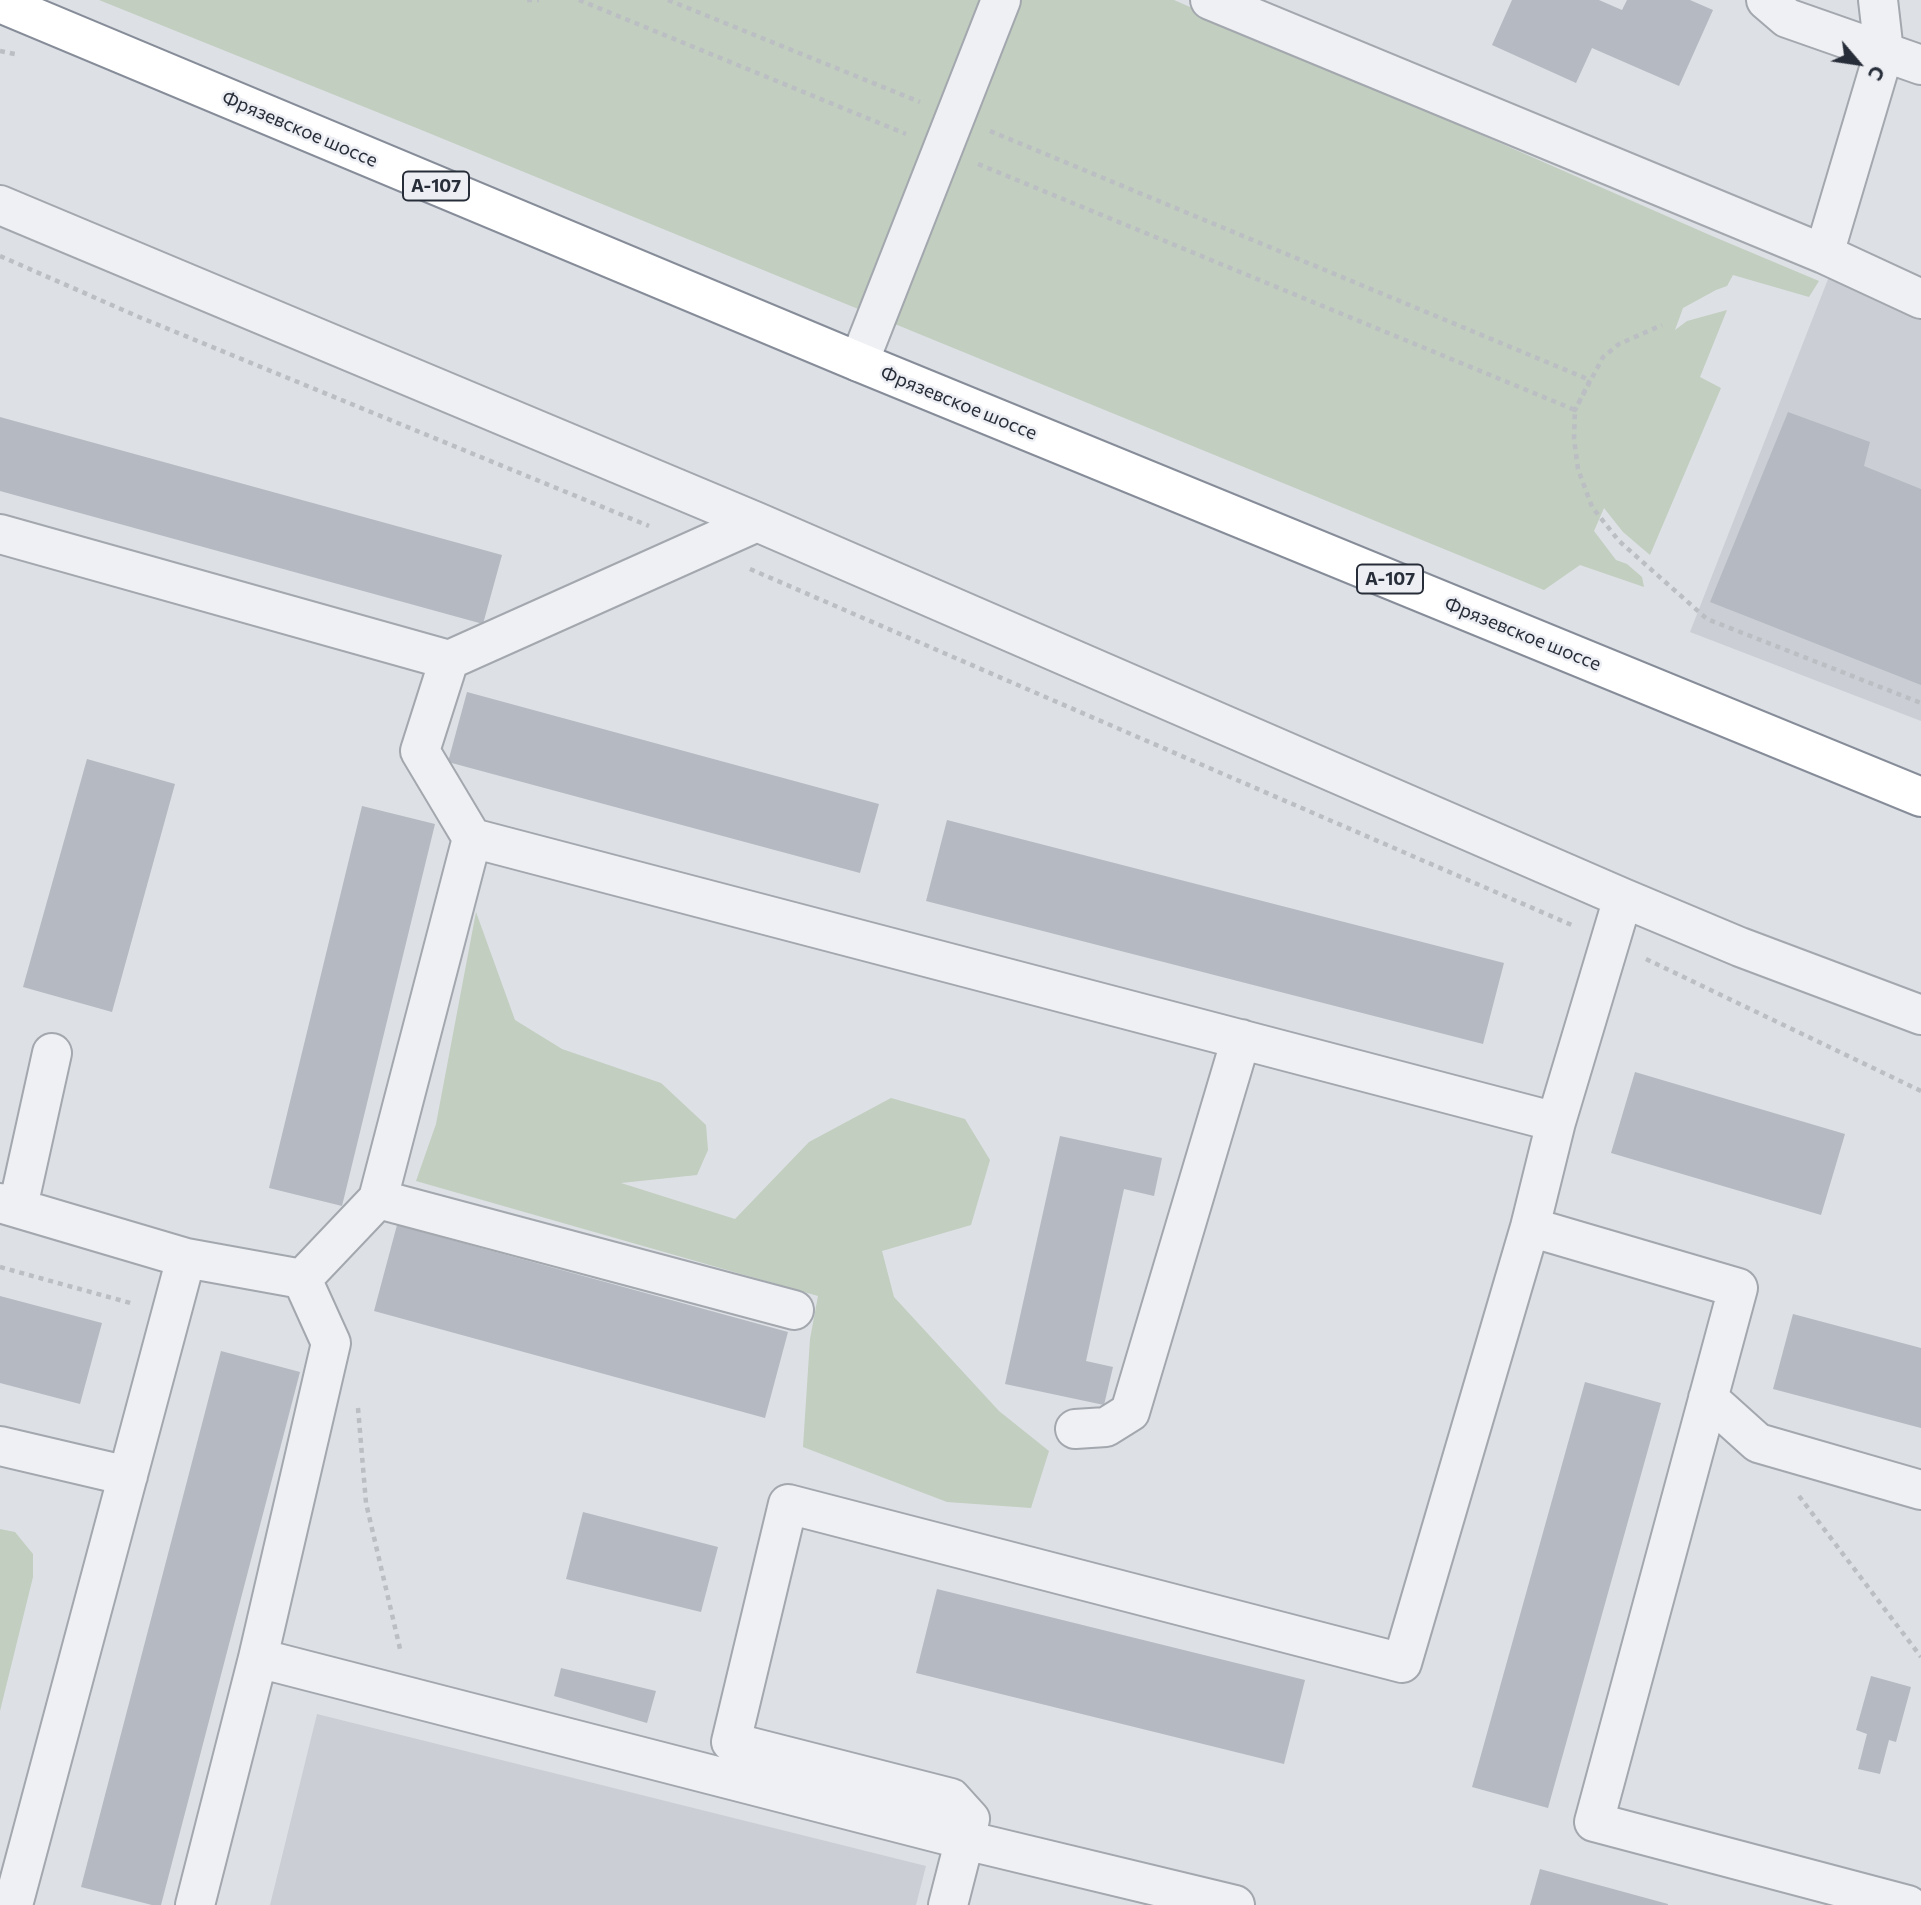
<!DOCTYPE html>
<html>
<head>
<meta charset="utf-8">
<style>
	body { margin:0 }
	#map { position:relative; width:1921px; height:1905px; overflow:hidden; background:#dde0e5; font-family:Commissioner,sans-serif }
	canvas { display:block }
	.north { position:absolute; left:1823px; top:28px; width:70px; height:70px; -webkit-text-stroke:5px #eceef3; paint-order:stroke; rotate:119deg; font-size:19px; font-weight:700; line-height:28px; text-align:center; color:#282e39 }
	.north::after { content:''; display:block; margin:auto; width:24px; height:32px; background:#282e39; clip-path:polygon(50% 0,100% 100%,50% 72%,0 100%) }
</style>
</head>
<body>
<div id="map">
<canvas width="1921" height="1905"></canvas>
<div class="north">С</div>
</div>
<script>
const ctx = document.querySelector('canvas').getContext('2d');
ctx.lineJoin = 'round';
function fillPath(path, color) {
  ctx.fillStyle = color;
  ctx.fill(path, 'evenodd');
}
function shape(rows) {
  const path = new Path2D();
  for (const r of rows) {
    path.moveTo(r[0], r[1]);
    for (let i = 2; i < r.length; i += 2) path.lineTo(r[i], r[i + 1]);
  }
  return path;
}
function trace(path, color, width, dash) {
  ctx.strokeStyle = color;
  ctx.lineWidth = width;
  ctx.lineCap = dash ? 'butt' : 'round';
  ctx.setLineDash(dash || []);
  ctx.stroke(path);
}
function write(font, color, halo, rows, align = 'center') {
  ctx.font = font + ' Commissioner,sans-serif';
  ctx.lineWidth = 5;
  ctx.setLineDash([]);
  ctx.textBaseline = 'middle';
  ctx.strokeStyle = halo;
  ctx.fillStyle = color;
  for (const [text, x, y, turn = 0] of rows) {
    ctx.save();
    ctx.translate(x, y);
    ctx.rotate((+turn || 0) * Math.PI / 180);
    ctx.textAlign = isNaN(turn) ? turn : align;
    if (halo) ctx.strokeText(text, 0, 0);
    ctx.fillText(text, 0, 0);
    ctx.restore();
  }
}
fillPath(shape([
	[1830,274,1921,313,1921,721,1690,632],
	[317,1714,926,1866,916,1905,270,1905]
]), '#cbcfd5');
fillPath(shape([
	[99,0,1174,0,1712,236,1819,281,1809,297,1733,275,1727,286,1716,290,1683,308,1675,330,1687,321,1727,310,1700,377,1721,388,1650,555,1623,532,1604,508,1594,531,1616,560,1627,564,1642,577,1644,587,1580,565,1544,590,419,129],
	[476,912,515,1020,562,1049,661,1083,706,1125,708,1150,697,1175,621,1183,735,1219,809,1142,891,1098,965,1119,990,1160,971,1225,882,1251,894,1297,999,1411,1049,1451,1031,1508,947,1502,803,1447,810,1339,818,1296,416,1181,436,1124],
	[0,1529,15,1532,33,1554,33,1577,0,1711]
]), '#c2cebf');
fillPath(shape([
	[1512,0,1599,0,1622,10,1627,0,1690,0,1713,10,1679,86,1592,48,1576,83,1492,45],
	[1788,412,1870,442,1864,466,1921,489,1921,685,1710,602],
	[0,417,502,555,483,624,0,491],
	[467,692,879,804,860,873,448,762],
	[87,759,175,784,112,1012,23,987],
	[362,806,435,824,342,1206,269,1188],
	[947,820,1504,963,1483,1044,926,901],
	[1635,1072,1845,1134,1821,1215,1611,1153],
	[1060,1136,1162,1158,1154,1196,1124,1189,1086,1361,1113,1367,1104,1405,1005,1384],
	[397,1225,788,1332,765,1418,374,1311],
	[0,1296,102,1323,80,1404,0,1383],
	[1793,1314,1921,1348,1921,1428,1773,1389],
	[221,1351,300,1372,161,1905,152,1905,81,1887],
	[1585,1382,1661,1403,1548,1808,1472,1787],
	[583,1512,718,1547,701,1612,566,1579],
	[937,1589,1305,1680,1284,1764,916,1673],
	[561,1668,656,1691,647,1723,554,1696],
	[1871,1676,1911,1687,1896,1742,1889,1740,1880,1774,1858,1769,1867,1734,1856,1730],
	[1540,1869,1668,1904,1668,1905,1530,1905]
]), '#b5b9c1');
const minor = shape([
	[1210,0,1824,254,1921,299],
	[1766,0,1787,18,1921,65],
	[0,205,757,522,1623,898,1740,947,1921,1015],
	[1824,254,1884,52,1878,0],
	[859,362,1001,0],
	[757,522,449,660,420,751,472,838,1556,1122],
	[0,534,449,660],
	[1623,898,1556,1122,1530,1227,1738,1288,1594,1822,1908,1905],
	[378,1199,794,1310],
	[0,1203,186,1258,302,1279],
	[18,1207,52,1053],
	[1708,1398,1758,1443,1921,1490],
	[1075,1429,1106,1427,1130,1412,1241,1039],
	[0,1446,128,1476],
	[258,1658,965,1840,1235,1905],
	[13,1905,186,1258],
	[195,1905,258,1658,331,1343,302,1279,378,1199,472,838],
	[948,1905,970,1819,951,1798,731,1742,788,1504,1402,1663,1530,1227]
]);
const highway = shape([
	[0,3,859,362,1921,797]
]);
trace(minor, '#a3a7ae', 42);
trace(highway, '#868d99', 42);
trace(shape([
	[527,0,539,0],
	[579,0,906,134],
	[668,0,920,102],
	[0,51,15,54],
	[990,131,1590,380,1575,410,1603,357,1619,344,1662,325],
	[978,164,1575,410,1574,439,1578,469,1592,507,1619,541,1707,619,1921,703],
	[0,256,139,317,649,526],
	[750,569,1574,926],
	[1646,959,1921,1091],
	[0,1267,134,1304],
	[358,1408,366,1503,401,1653],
	[1799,1496,1921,1657]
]), '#bbbec3', 4.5, [5, 5]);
trace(minor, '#eff0f4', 38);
trace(highway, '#fff', 38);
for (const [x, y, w] of [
	[436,186,66],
	[1390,579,66]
]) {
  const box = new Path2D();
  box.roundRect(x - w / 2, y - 14.5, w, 29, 5);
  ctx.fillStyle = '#eceef3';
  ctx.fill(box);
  trace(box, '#282e39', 2);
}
write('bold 18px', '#282e39', null, [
	["А-107",436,186],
	["А-107",1390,579]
]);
write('19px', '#282e39', '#eceef3', [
	["Фрязевское шоссе",300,129,23],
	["Фрязевское шоссе",959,403,22],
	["Фрязевское шоссе",1523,634,22]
]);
</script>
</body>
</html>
